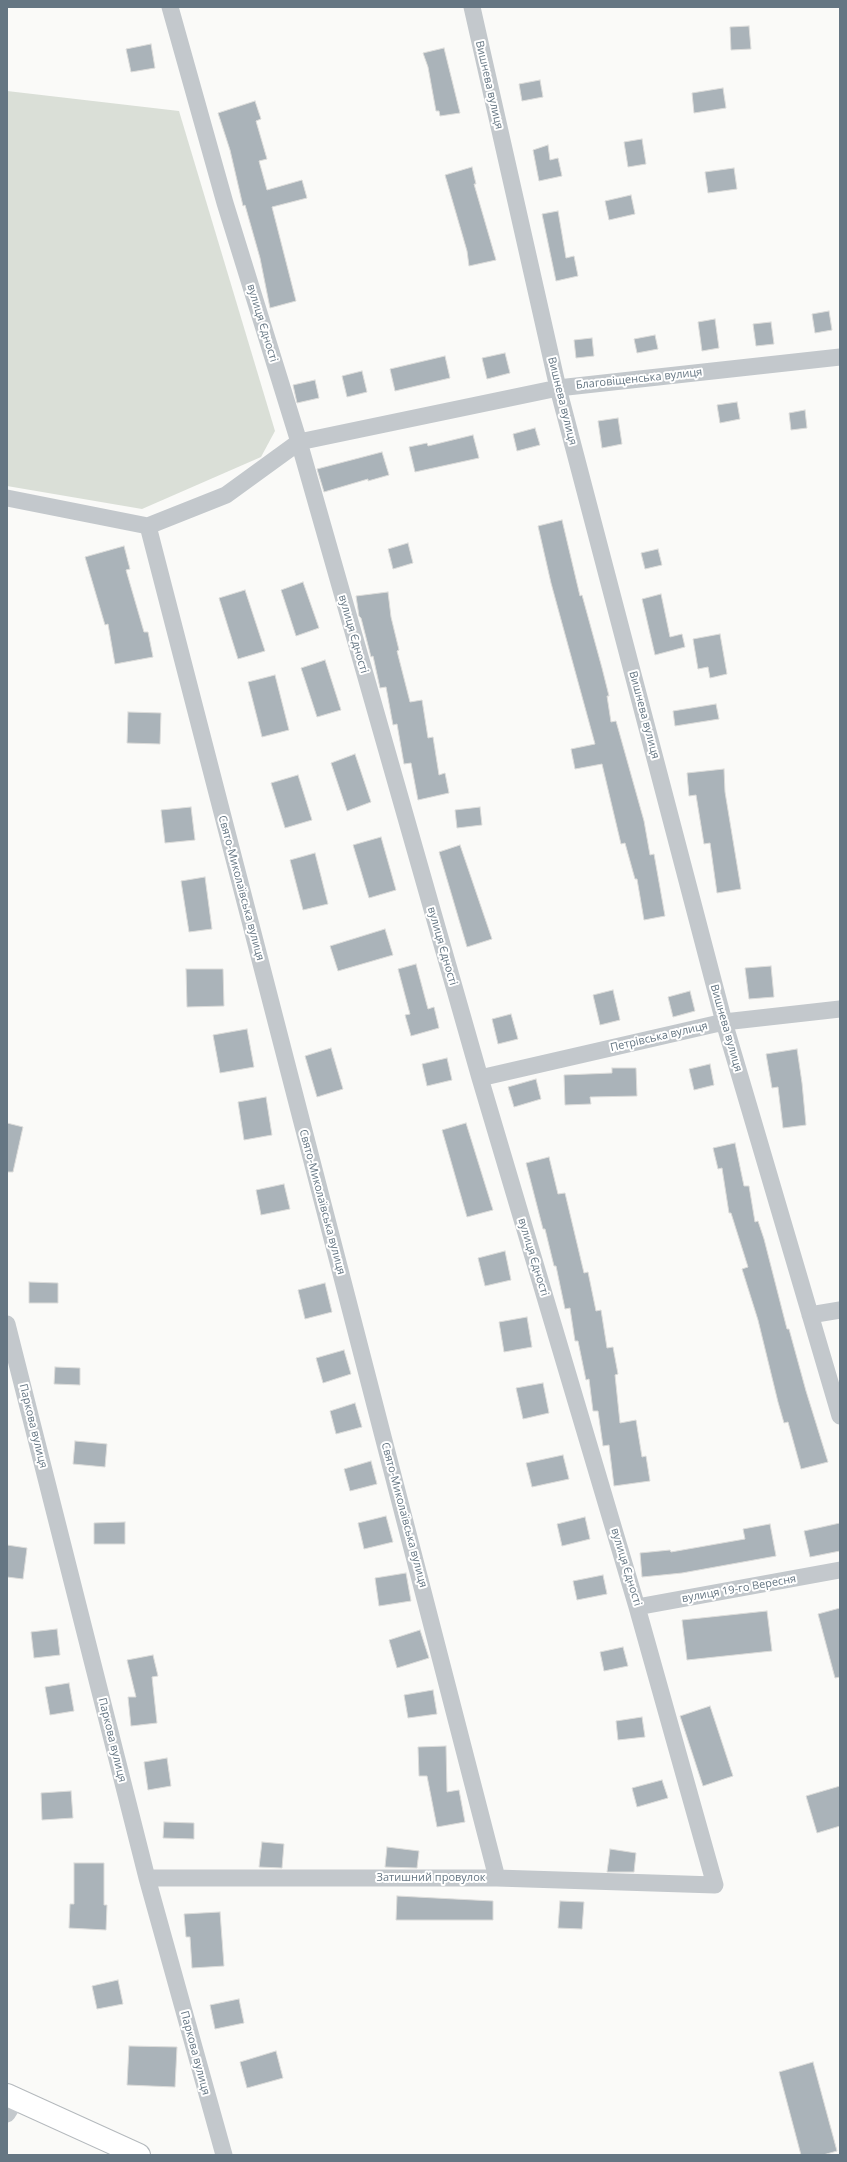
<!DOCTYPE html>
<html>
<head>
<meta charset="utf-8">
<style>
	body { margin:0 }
	#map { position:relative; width:847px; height:2162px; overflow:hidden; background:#fafaf8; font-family:"Open Sans",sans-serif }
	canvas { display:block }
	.frame { position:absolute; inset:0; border:8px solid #657683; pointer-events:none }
</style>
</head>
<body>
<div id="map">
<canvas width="847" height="2162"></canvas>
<div class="frame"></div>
</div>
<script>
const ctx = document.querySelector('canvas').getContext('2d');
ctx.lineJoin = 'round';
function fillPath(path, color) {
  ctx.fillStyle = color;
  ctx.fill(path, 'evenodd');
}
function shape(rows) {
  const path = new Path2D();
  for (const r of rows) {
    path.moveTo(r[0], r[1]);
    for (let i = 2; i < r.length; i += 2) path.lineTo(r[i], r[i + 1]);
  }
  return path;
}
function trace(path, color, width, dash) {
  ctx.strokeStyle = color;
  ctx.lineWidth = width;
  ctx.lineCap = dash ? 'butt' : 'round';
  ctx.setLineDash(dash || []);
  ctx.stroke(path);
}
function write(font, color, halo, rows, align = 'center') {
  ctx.font = font + ' "Open Sans",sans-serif';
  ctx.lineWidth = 4;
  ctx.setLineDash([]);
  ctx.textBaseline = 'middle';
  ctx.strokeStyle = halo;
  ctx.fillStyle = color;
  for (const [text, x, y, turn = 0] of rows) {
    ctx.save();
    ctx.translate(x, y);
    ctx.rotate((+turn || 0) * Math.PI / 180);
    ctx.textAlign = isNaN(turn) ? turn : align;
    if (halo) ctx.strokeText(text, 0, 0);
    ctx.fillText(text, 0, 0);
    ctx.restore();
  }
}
fillPath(shape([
	[7,91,179,111,275,431,261,457,142,509,7,486]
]), '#dadfd7');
const building = shape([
	[749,26,751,49,731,50,730,27,749,26],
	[151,44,155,68,131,72,126,49,151,44],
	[444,48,460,113,440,116,439,111,436,111,428,67,423,53,444,48],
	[540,80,543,97,522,101,519,84,540,80],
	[723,88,726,108,694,113,692,93,723,88],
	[255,101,261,119,256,121,267,159,259,161,267,190,302,180,307,198,272,207,296,301,270,308,260,258,245,205,243,206,230,150,218,113,255,101],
	[642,139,646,164,628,167,624,142,642,139],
	[548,145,550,160,558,158,562,176,539,181,533,150,548,145],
	[472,167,476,184,474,184,496,260,469,266,467,251,445,175,472,167],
	[734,168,737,189,708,193,705,172,734,168],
	[631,195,635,214,609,220,605,201,631,195],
	[558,211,566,258,574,256,578,276,556,281,542,214,558,211],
	[829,311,832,330,815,333,812,314,829,311],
	[715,319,719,348,702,351,698,322,715,319],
	[771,322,774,344,756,346,753,324,771,322],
	[655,335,658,349,637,353,634,339,655,335],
	[592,338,594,356,576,358,574,340,592,338],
	[505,353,510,373,487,379,482,358,505,353],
	[445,356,450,378,395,391,390,369,445,356],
	[362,371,367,392,347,397,342,376,362,371],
	[315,380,319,398,297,403,293,385,315,380],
	[737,402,740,419,720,423,717,405,737,402],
	[805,410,807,428,791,430,789,413,805,410],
	[618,418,622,444,602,448,598,421,618,418],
	[535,428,540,445,517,451,513,434,535,428],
	[473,435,479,458,415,472,409,447,427,443,428,446,473,435],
	[382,452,389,475,368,481,368,479,324,492,317,469,382,452],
	[562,520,580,596,582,595,602,668,609,696,607,696,611,722,616,721,644,821,650,855,654,854,665,916,644,920,637,879,635,879,625,843,621,844,602,764,575,769,571,749,595,744,551,583,538,526,562,520],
	[408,543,413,563,393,569,388,549,408,543],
	[124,546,130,569,126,570,144,632,148,632,153,657,115,664,108,624,105,625,85,557,124,546],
	[658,549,662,565,645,569,641,553,658,549],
	[303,582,319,628,296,636,281,590,303,582],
	[245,590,265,651,238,659,219,598,245,590],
	[388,592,391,617,399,650,397,651,410,702,422,700,428,738,433,737,439,775,445,773,449,793,418,800,411,763,404,764,397,724,393,725,386,687,380,688,373,656,371,657,361,618,359,616,356,596,388,592],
	[661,594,670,637,682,634,685,647,655,655,642,599,661,594],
	[720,634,727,674,710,678,708,667,698,669,693,639,720,634],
	[325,660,341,710,317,717,301,668,325,660],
	[275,675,289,730,262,737,248,682,275,675],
	[716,704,719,719,675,726,673,711,716,704],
	[128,712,161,713,160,744,127,743,128,712],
	[355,754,371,802,347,811,331,763,355,754],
	[724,769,725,792,741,889,717,893,710,843,704,844,696,795,689,796,687,773,724,769],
	[298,775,312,820,285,828,271,783,298,775],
	[191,807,195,840,165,843,161,810,191,807],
	[480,807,482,825,457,828,455,810,480,807],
	[381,837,396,890,369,898,353,845,381,837],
	[460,845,492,939,467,947,439,852,460,845],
	[315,853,328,904,303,910,290,860,315,853],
	[205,877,212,929,189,932,181,881,205,877],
	[385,929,393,955,338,971,330,946,385,929],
	[416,964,428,1009,434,1007,439,1028,411,1036,405,1015,410,1014,398,969,416,964],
	[771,966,774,997,749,999,745,968,771,966],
	[186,969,223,969,224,1006,187,1007,186,969],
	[613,990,620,1020,600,1025,593,995,613,990],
	[690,991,695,1011,673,1017,668,997,690,991],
	[511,1014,518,1039,498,1044,492,1019,511,1014],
	[247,1029,254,1067,220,1073,213,1035,247,1029],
	[331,1048,343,1089,317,1097,305,1056,331,1048],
	[797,1049,802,1083,806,1125,783,1128,778,1087,772,1088,766,1054,797,1049],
	[447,1058,452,1080,427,1086,422,1064,447,1058],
	[710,1064,714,1085,694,1090,689,1069,710,1064],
	[612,1068,636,1068,637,1096,590,1097,591,1104,565,1105,564,1075,612,1073,612,1068],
	[536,1079,541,1099,514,1107,508,1087,536,1079],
	[266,1097,272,1135,244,1140,238,1102,266,1097],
	[7,1123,23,1127,13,1172,7,1172,7,1123],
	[466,1123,493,1210,467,1217,442,1130,466,1123],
	[735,1143,744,1186,749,1186,755,1222,758,1221,764,1239,787,1329,789,1329,806,1391,828,1462,801,1469,788,1422,784,1423,778,1402,758,1320,742,1269,748,1267,731,1213,729,1213,722,1168,718,1169,713,1148,735,1143],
	[549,1157,558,1194,565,1193,584,1273,588,1272,596,1311,601,1310,607,1348,613,1347,618,1374,615,1375,620,1423,636,1420,642,1457,646,1456,650,1481,614,1486,609,1445,603,1446,598,1411,593,1411,589,1379,586,1380,578,1341,575,1341,570,1308,565,1309,556,1266,554,1266,545,1229,543,1229,526,1163,549,1157],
	[284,1184,290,1209,261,1215,256,1190,284,1184],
	[505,1251,511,1280,485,1286,478,1258,505,1251],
	[29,1282,58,1283,58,1303,29,1303,29,1282],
	[325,1283,332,1312,305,1319,298,1290,325,1283],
	[527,1317,532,1347,504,1352,499,1322,527,1317],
	[344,1350,351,1374,323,1383,316,1358,344,1350],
	[55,1367,80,1368,80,1385,54,1384,55,1367],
	[543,1383,549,1413,523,1419,516,1388,543,1383],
	[355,1403,362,1427,336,1434,330,1411,355,1403],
	[75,1441,107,1444,105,1467,73,1464,75,1441],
	[563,1455,569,1479,532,1487,526,1463,563,1455],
	[371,1461,377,1484,350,1491,344,1469,371,1461],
	[386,1516,393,1542,364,1549,358,1523,386,1516],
	[585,1517,590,1539,562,1546,557,1524,585,1517],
	[125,1522,125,1544,94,1544,94,1523,125,1522],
	[840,1523,840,1551,810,1557,804,1531,840,1523],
	[770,1524,776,1556,682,1573,642,1577,640,1553,670,1550,671,1552,745,1539,743,1529,770,1524],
	[7,1545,27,1548,23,1579,7,1577,7,1545],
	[406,1573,411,1601,379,1606,375,1578,406,1573],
	[603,1575,607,1594,577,1600,573,1581,603,1575],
	[840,1608,840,1677,835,1678,818,1614,840,1608],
	[767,1611,772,1651,687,1660,682,1620,767,1611],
	[57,1629,60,1655,34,1658,31,1632,57,1629],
	[420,1630,429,1658,397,1668,389,1640,420,1630],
	[623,1647,628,1666,604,1671,600,1652,623,1647],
	[153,1655,158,1676,152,1677,157,1723,131,1726,128,1697,136,1697,127,1660,153,1655],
	[69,1683,74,1711,50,1715,45,1687,69,1683],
	[433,1690,437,1714,408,1718,404,1695,433,1690],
	[710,1706,733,1776,703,1786,680,1716,710,1706],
	[642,1717,645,1737,618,1740,616,1721,642,1717],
	[446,1746,447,1792,459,1790,465,1822,437,1827,427,1776,419,1776,418,1747,446,1746],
	[167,1758,171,1786,148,1790,144,1762,167,1758],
	[662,1780,668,1798,637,1807,632,1788,662,1780],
	[840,1786,840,1826,817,1833,806,1796,840,1786],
	[71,1791,73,1818,42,1820,41,1793,71,1791],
	[164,1822,194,1823,194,1839,163,1838,164,1822],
	[262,1842,284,1844,282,1868,259,1867,262,1842],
	[387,1847,419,1851,417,1868,385,1867,387,1847],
	[610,1849,636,1853,634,1872,607,1872,610,1849],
	[74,1863,104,1863,104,1905,107,1905,106,1930,69,1928,70,1904,74,1904,74,1863],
	[397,1896,493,1901,493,1920,396,1920,397,1896],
	[560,1901,584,1902,582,1929,558,1928,560,1901],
	[220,1912,224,1966,192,1968,190,1937,186,1937,184,1914,220,1912],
	[118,1980,123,2004,97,2009,92,1986,118,1980],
	[239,1999,244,2023,215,2029,210,2005,239,1999],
	[129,2046,177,2047,175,2087,127,2085,129,2046],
	[276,2051,283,2078,247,2088,240,2062,276,2051],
	[813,2062,837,2151,823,2155,801,2155,779,2072,813,2062]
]);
fillPath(building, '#aab3b9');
trace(building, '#dcdcda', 1);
const highway = shape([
	[7,2095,139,2155]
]);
trace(highway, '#b4b9bd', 24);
trace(shape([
	[472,7,558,388,724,1022,840,1416],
	[7,498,148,526,226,495,299,442,558,388,840,357],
	[148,526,497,1878],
	[480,1078,724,1022,840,1009],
	[810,1315,840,1310],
	[7,1324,147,1878,224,2155],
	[637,1607,840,1570],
	[147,1878,497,1878,715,1885,637,1607,480,1078,299,442,225,203,170,7],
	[7,2114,16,2100]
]), '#c3c8cc', 17);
trace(highway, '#fff', 22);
write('11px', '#657683', '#fff', [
	["Вишнева вулиця",489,85,77],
	["вулиця Єдності",262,323,73],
	["Благовіщенська вулиця",639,379,-6],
	["Вишнева вулиця",562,401,76],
	["вулиця Єдності",353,634,74],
	["Вишнева вулиця",644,715,75],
	["Свято-Миколаївська вулиця",241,888,75],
	["вулиця Єдності",442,946,74],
	["Вишнева вулиця",726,1028,74],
	["Петрівська вулиця",659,1037,-13],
	["Свято-Миколаївська вулиця",322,1202,75],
	["вулиця Єдності",533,1257,73],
	["Паркова вулиця",33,1426,76],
	["Свято-Миколаївська вулиця",404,1515,75],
	["вулиця Єдності",626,1567,73],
	["вулиця 19-го Вересня",739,1589,-10],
	["Паркова вулиця",112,1740,76],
	["Затишний провулок",431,1878],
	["Паркова вулиця",195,2053,75]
]);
</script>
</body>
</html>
